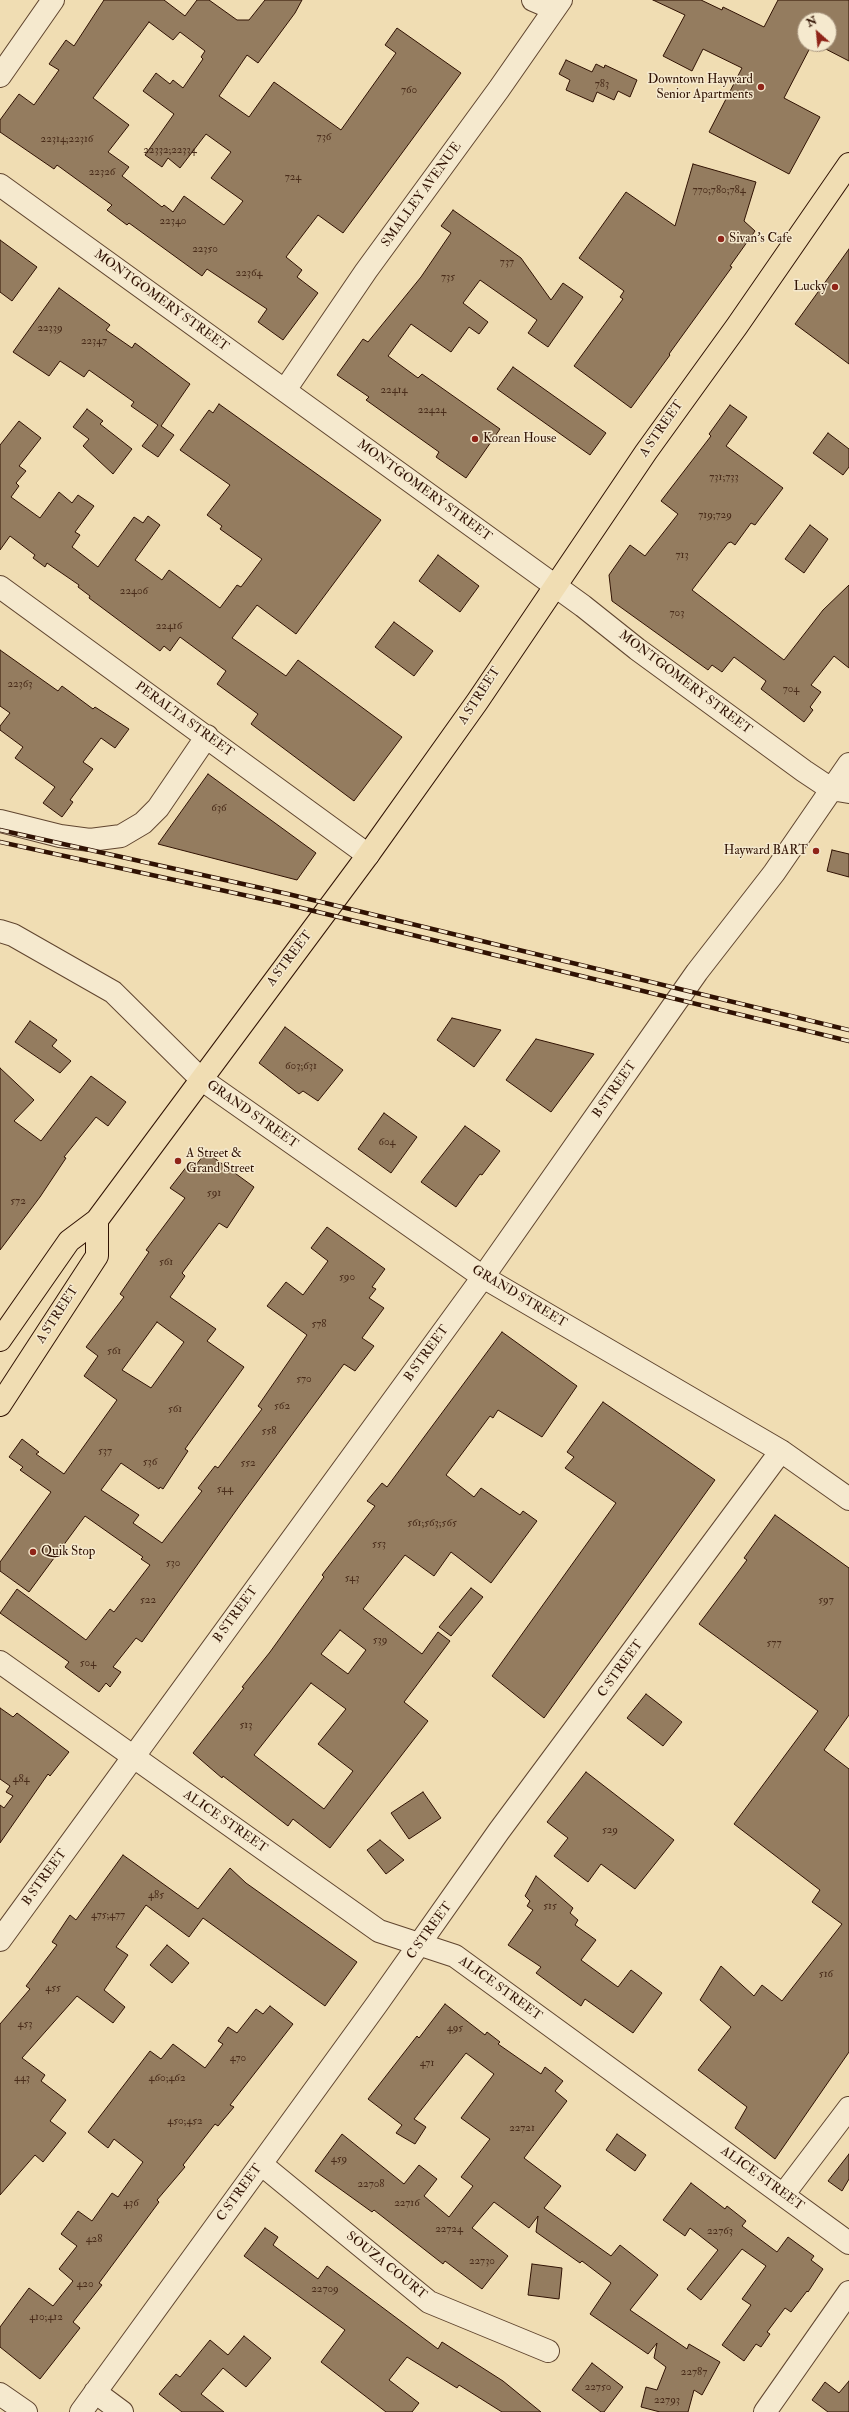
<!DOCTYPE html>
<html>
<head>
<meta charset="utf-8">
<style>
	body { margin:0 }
	#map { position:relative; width:849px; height:2412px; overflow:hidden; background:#f0ddb3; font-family:"IM FELL Double Pica",serif }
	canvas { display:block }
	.north { position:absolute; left:797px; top:12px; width:40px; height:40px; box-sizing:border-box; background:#f5e9ce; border:1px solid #a6937d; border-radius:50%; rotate:333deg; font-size:11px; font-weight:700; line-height:16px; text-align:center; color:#301203 }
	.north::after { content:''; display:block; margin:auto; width:14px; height:18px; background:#8f2418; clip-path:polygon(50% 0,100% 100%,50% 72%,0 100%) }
</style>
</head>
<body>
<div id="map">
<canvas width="849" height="2412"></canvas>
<div class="north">N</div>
</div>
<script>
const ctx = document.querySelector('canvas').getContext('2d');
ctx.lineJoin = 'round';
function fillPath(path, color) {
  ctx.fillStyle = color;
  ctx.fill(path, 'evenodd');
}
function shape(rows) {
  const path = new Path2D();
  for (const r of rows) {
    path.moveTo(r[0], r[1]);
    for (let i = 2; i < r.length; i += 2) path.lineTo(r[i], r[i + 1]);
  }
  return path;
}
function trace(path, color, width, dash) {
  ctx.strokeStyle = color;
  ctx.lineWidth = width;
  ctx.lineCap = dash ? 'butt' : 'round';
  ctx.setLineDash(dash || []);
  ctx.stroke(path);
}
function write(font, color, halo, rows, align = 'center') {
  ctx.font = font + ' "IM FELL Double Pica",serif';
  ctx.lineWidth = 3;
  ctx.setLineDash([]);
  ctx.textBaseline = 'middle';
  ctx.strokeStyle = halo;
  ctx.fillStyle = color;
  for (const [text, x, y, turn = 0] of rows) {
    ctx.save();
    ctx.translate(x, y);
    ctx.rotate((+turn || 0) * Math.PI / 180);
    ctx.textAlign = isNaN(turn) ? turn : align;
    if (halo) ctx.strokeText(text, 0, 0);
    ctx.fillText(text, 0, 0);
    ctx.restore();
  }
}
const building = shape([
	[104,0,164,0,185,16,197,0,209,0,237,20,249,20,265,0,302,0,295,13,258,63,247,55,219,96,249,117,274,82,341,130,396,53,385,45,397,28,461,73,343,233,318,215,286,257,302,270,297,277,318,293,283,340,258,322,267,309,207,269,202,276,129,223,127,225,107,210,112,205,57,165,54,169,0,132,0,120,19,94,34,105,59,70,49,64,66,40,74,46,104,0],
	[149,22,173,40,180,32,205,51,201,57,203,59,183,88,173,80,170,84,156,73,143,91,174,114,145,155,162,167,168,158,180,168,206,134,231,152,211,178,243,201,224,225,184,196,173,212,164,205,162,207,122,176,129,167,108,152,129,125,93,98,149,22],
	[653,0,701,0,722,10,723,7,764,27,778,0,849,0,849,61,816,44,829,44,829,20,805,20,805,44,812,44,784,98,820,117,789,174,709,132,742,68,703,49,692,71,663,56,685,15,653,0],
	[566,60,592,72,596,64,604,68,605,65,637,80,630,97,618,91,614,100,597,92,593,102,566,90,570,80,559,74,566,60],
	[693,164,756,182,744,221,755,231,730,266,732,267,669,354,670,355,631,408,574,366,623,299,620,297,624,291,579,258,626,192,675,226,693,164],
	[453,210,521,258,551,300,563,283,583,297,548,347,528,333,537,320,480,280,463,303,488,322,479,334,469,327,451,352,411,324,388,356,418,378,422,374,500,429,466,478,436,457,439,452,366,400,369,397,337,375,363,339,368,342,421,277,451,233,441,226,453,210],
	[0,240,37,267,12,301,0,292,0,240],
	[849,249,849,364,795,324,849,249],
	[59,288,110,325,106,330,132,348,135,343,190,384,161,426,174,435,158,457,142,446,158,425,131,406,134,402,89,370,84,377,60,361,49,376,13,352,59,288],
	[513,367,606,433,590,455,497,389,513,367],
	[219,404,381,520,296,634,257,605,232,638,286,676,298,660,402,737,354,801,251,724,258,714,217,684,226,671,180,637,170,651,164,646,160,651,89,598,90,596,78,587,79,585,47,563,45,567,33,558,35,555,10,536,0,550,0,445,19,421,41,438,19,466,26,471,16,483,19,486,11,497,40,518,59,492,72,503,78,495,94,506,75,532,80,535,72,547,98,567,134,517,143,523,148,516,160,525,135,560,162,580,169,570,220,608,237,585,241,587,262,559,220,529,222,526,207,515,230,485,180,450,209,410,213,413,219,404],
	[730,405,747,417,726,446,783,488,755,525,751,523,735,545,731,542,728,543,692,590,784,660,823,610,849,585,849,668,834,656,811,685,821,692,810,707,813,710,804,722,761,689,766,681,734,657,722,672,712,665,708,670,612,601,609,575,630,545,645,556,678,514,661,501,711,436,709,434,730,405],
	[87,409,103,421,100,424,132,449,113,474,83,446,89,439,73,427,87,409],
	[828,433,849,449,849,467,843,475,813,453,828,433],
	[810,525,828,539,804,573,785,559,810,525],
	[438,555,479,586,460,612,419,581,438,555],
	[394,622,433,651,414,676,375,647,394,622],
	[0,650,58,691,62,686,93,709,95,707,129,729,115,748,101,738,83,762,93,769,70,800,73,802,62,817,43,803,55,787,15,758,23,747,0,730,0,726,10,713,0,706,0,650],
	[208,774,316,853,297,880,158,844,208,774],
	[832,850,849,854,849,877,827,871,832,850],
	[452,1018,501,1030,474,1067,437,1040,452,1018],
	[30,1021,57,1040,52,1046,71,1061,60,1073,15,1042,30,1021],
	[285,1027,343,1070,318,1101,303,1091,299,1094,259,1063,285,1027],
	[536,1039,594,1054,551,1112,506,1080,536,1039],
	[0,1068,34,1100,14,1121,41,1141,91,1076,126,1102,108,1126,96,1117,64,1157,66,1158,40,1197,0,1250,0,1068],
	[384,1113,417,1137,391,1173,358,1149,384,1113],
	[465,1126,500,1151,482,1175,480,1174,456,1207,421,1182,465,1126],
	[206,1152,254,1187,227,1228,219,1223,182,1273,185,1276,170,1297,216,1329,207,1341,244,1367,185,1449,188,1451,163,1489,160,1487,159,1489,121,1463,101,1490,139,1515,133,1523,162,1543,202,1491,198,1488,215,1466,218,1468,262,1409,258,1406,307,1335,267,1306,286,1282,303,1295,328,1261,311,1248,327,1227,385,1269,372,1287,376,1289,369,1298,384,1308,362,1338,374,1346,355,1371,344,1364,240,1505,142,1642,136,1638,113,1667,121,1672,110,1687,106,1683,99,1692,65,1667,69,1662,0,1613,17,1589,86,1640,110,1609,114,1612,150,1565,141,1559,143,1557,85,1516,29,1592,0,1571,0,1562,51,1492,20,1470,23,1467,9,1457,22,1439,39,1452,36,1454,64,1474,117,1400,84,1376,98,1356,86,1347,124,1297,120,1294,149,1252,146,1250,185,1198,170,1188,191,1161,196,1165,206,1152],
	[157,1322,184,1342,151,1388,122,1370,157,1322],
	[502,1332,577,1386,542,1437,498,1410,493,1418,490,1416,446,1475,474,1497,481,1488,520,1515,523,1511,537,1521,491,1583,451,1552,434,1576,405,1555,363,1609,422,1654,438,1632,450,1641,404,1702,428,1721,330,1848,293,1819,288,1826,223,1776,222,1778,193,1753,244,1688,242,1687,270,1652,324,1577,322,1575,375,1506,367,1501,382,1483,387,1487,502,1332],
	[340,1630,366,1650,348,1674,321,1654,340,1630],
	[311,1683,346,1709,318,1744,353,1771,324,1809,254,1755,311,1683],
	[603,1402,715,1480,544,1718,492,1676,616,1503,565,1468,574,1457,567,1452,603,1402],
	[775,1515,849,1568,849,1715,824,1750,849,1769,849,2052,775,2159,735,2128,747,2107,698,2070,731,2027,700,2000,721,1966,754,1996,762,1985,782,2001,842,1924,812,1902,820,1890,734,1824,818,1711,699,1624,747,1560,744,1558,775,1515],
	[471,1588,483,1597,451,1636,439,1627,471,1588],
	[646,1694,682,1722,663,1746,627,1718,646,1694],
	[0,1708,13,1717,17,1713,69,1752,50,1776,48,1774,0,1843,0,1805,4,1808,13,1796,6,1792,10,1786,0,1779,0,1708],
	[586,1772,674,1840,635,1889,601,1864,588,1882,554,1856,568,1838,547,1822,586,1772],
	[423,1792,441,1818,409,1839,391,1813,423,1792],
	[380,1840,404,1860,386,1874,367,1850,380,1840],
	[123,1855,198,1909,230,1868,246,1883,357,1962,325,2006,203,1918,189,1937,146,1905,116,1947,128,1955,104,1990,125,2007,113,2023,77,1996,22,2058,45,2075,41,2081,66,2100,50,2121,66,2133,43,2162,35,2155,0,2195,0,2024,30,1989,26,1986,57,1945,52,1942,70,1915,76,1920,123,1855],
	[536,1876,573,1908,570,1913,578,1920,575,1925,596,1940,581,1960,618,1987,631,1970,662,1993,633,2033,585,1999,581,2006,536,1973,541,1967,508,1945,533,1910,527,1906,530,1901,525,1896,536,1876],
	[167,1945,189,1963,172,1983,150,1965,167,1945],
	[445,2004,485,2035,487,2032,500,2042,498,2044,541,2074,545,2067,563,2081,555,2091,567,2101,524,2158,561,2186,544,2208,611,2256,620,2245,658,2275,630,2310,687,2349,689,2344,720,2362,702,2395,694,2390,688,2412,660,2412,641,2407,646,2387,657,2390,666,2367,654,2358,657,2343,648,2354,590,2314,611,2283,582,2261,580,2263,536,2232,538,2216,529,2228,494,2202,472,2228,508,2256,482,2289,445,2261,443,2264,374,2210,372,2212,315,2171,342,2134,404,2184,419,2165,437,2179,424,2196,449,2217,473,2186,461,2177,490,2139,461,2118,494,2074,466,2053,414,2119,426,2127,415,2144,396,2133,402,2125,368,2099,417,2036,419,2038,445,2004],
	[270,2006,293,2024,230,2105,234,2107,218,2126,215,2124,183,2165,185,2167,157,2200,159,2202,99,2283,102,2285,73,2322,80,2328,40,2379,0,2347,0,2327,29,2288,53,2306,73,2281,59,2269,77,2246,61,2234,78,2211,92,2221,112,2193,118,2197,143,2162,114,2139,108,2148,88,2132,150,2051,161,2059,173,2044,205,2068,223,2044,218,2041,228,2027,237,2033,256,2009,263,2014,270,2006],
	[617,2134,646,2155,635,2171,606,2150,617,2134],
	[849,2154,849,2179,842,2191,828,2181,849,2154],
	[691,2183,725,2209,727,2206,746,2221,742,2226,777,2252,788,2237,814,2256,811,2260,823,2269,808,2292,807,2291,791,2312,785,2308,767,2332,770,2334,761,2347,756,2344,744,2361,722,2345,751,2305,742,2299,766,2266,742,2249,701,2300,687,2289,718,2250,690,2228,685,2236,663,2220,691,2183],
	[265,2228,278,2237,273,2245,318,2279,327,2266,438,2349,442,2342,503,2381,541,2412,502,2412,459,2385,457,2388,407,2357,389,2380,419,2403,412,2412,386,2412,321,2362,345,2330,244,2256,265,2228],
	[532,2264,562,2268,559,2299,528,2295,532,2264],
	[244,2336,271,2358,246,2387,223,2368,201,2394,224,2412,182,2412,159,2394,176,2374,180,2377,210,2340,228,2355,244,2336],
	[592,2363,623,2387,604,2412,601,2412,572,2390,592,2363],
	[849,2381,849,2412,828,2412,812,2400,825,2382,839,2393,849,2381]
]);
fillPath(building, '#947c5f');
trace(building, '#301203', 1);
const minor = shape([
	[533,0,554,9],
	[0,76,53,0],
	[0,185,583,606,637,649,804,771,831,789,849,792],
	[285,390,366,271,499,89,561,0],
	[0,587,368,855],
	[0,821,60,836,90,840,121,836,143,823,158,808,207,736],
	[0,931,13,935,113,992,201,1079,483,1277,781,1451,849,1499],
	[0,1662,379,1931,455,1956,849,2243],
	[0,1940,483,1277,697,972,774,873,849,764],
	[261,2164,429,2302,548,2351],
	[783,2195,849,2108],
	[95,2392,122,2412],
	[0,2394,26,2412],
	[81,2412,377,2004,499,1831,781,1451],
	[765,2412,849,2292]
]);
const major = shape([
	[0,1340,69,1241,97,1220,368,855,477,702,646,452,737,326,849,164],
	[0,1405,97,1256,97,1220]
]);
trace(minor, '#60452f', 24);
trace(major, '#301203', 24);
trace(minor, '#f5e9ce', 22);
trace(major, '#f0ddb3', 22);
const rail = shape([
	[0,830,288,894,849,1030],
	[0,842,285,904,849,1041]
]);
trace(rail, '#301203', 4.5);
trace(rail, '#f5e9ce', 3, [9]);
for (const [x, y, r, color] of [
	[761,87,4,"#8f2418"],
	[721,239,4,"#8f2418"],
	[835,287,4,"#8f2418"],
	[475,439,4,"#8f2418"],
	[816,851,4,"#8f2418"],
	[178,1161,4,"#8f2418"],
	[33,1552,4,"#8f2418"]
]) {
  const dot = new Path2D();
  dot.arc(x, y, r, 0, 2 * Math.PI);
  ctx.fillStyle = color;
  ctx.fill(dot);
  trace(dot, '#f5e9ce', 1.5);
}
write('11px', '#492c1a', null, [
	["783",602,85],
	["760",409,91],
	["736",324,138],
	["22314;22316",67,140],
	["22332;22334",170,151],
	["22326",102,173],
	["724",293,178],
	["770;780;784",719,191],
	["22340",173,222],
	["22350",205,250],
	["737",507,263],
	["22364",249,274],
	["735",448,278],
	["22339",50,329],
	["22347",94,342],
	["22414",394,391],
	["22424",432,411],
	["731;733",724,478],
	["719;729",715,516],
	["713",682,556],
	["22406",134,592],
	["703",677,614],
	["22416",169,627],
	["22363",20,685],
	["704",791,690],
	["636",219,809],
	["603;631",301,1067],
	["604",387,1143],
	["591",214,1194],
	["572",18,1202],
	["561",166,1263],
	["590",347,1278],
	["578",319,1325],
	["561",114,1352],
	["570",304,1380],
	["562",282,1407],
	["561",175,1410],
	["558",269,1432],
	["537",105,1452],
	["536",150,1463],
	["552",248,1464],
	["544",225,1490],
	["561;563;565",432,1524],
	["553",379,1545],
	["530",173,1564],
	["543",352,1579],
	["522",148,1601],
	["597",826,1601],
	["539",380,1641],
	["577",774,1644],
	["504",88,1664],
	["513",246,1726],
	["484",21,1780],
	["529",610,1831],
	["485",156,1896],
	["515",550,1907],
	["475;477",108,1916],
	["516",826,1975],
	["455",53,1989],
	["453",25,2025],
	["495",455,2029],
	["470",238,2059],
	["471",427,2064],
	["443",22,2079],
	["460;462",167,2079],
	["450;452",185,2122],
	["22721",522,2129],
	["459",339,2160],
	["22708",371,2185],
	["436",131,2204],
	["22716",407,2204],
	["22724",449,2230],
	["22763",720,2232],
	["428",94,2240],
	["22730",482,2262],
	["420",85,2285],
	["22709",325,2290],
	["410;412",46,2318],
	["22787",694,2373],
	["22750",598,2388],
	["22793",667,2401]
]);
write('13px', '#301203', '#f5e9ce', [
	["Downtown Hayward",753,80,"right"],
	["Senior Apartments",753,95,"right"],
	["Sivan's Cafe",729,239],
	["Lucky",827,287,"right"],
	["Korean House",483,439],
	["Hayward BART",808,851,"right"],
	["A Street &",186,1154],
	["Grand Street",186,1169],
	["Quik Stop",41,1552]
], 'left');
write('13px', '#301203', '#f5e9ce', [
	["SMALLEY AVENUE",422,195,-54],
	["MONTGOMERY STREET",161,301,36],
	["A STREET",662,429,-55],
	["MONTGOMERY STREET",424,491,36],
	["MONTGOMERY STREET",685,683,37],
	["A STREET",480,696,-57],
	["PERALTA STREET",184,720,36],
	["A STREET",290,959,-53],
	["B STREET",615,1090,-55],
	["GRAND STREET",252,1115,35],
	["GRAND STREET",519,1297,31],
	["A STREET",58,1315,-57],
	["B STREET",427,1354,-54],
	["B STREET",236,1615,-54],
	["C STREET",621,1669,-54],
	["ALICE STREET",225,1822,35],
	["B STREET",45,1878,-54],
	["C STREET",430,1931,-54],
	["ALICE STREET",500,1989,36],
	["ALICE STREET",762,2179,36],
	["C STREET",240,2193,-54],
	["SOUZA COURT",386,2266,39]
]);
</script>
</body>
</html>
